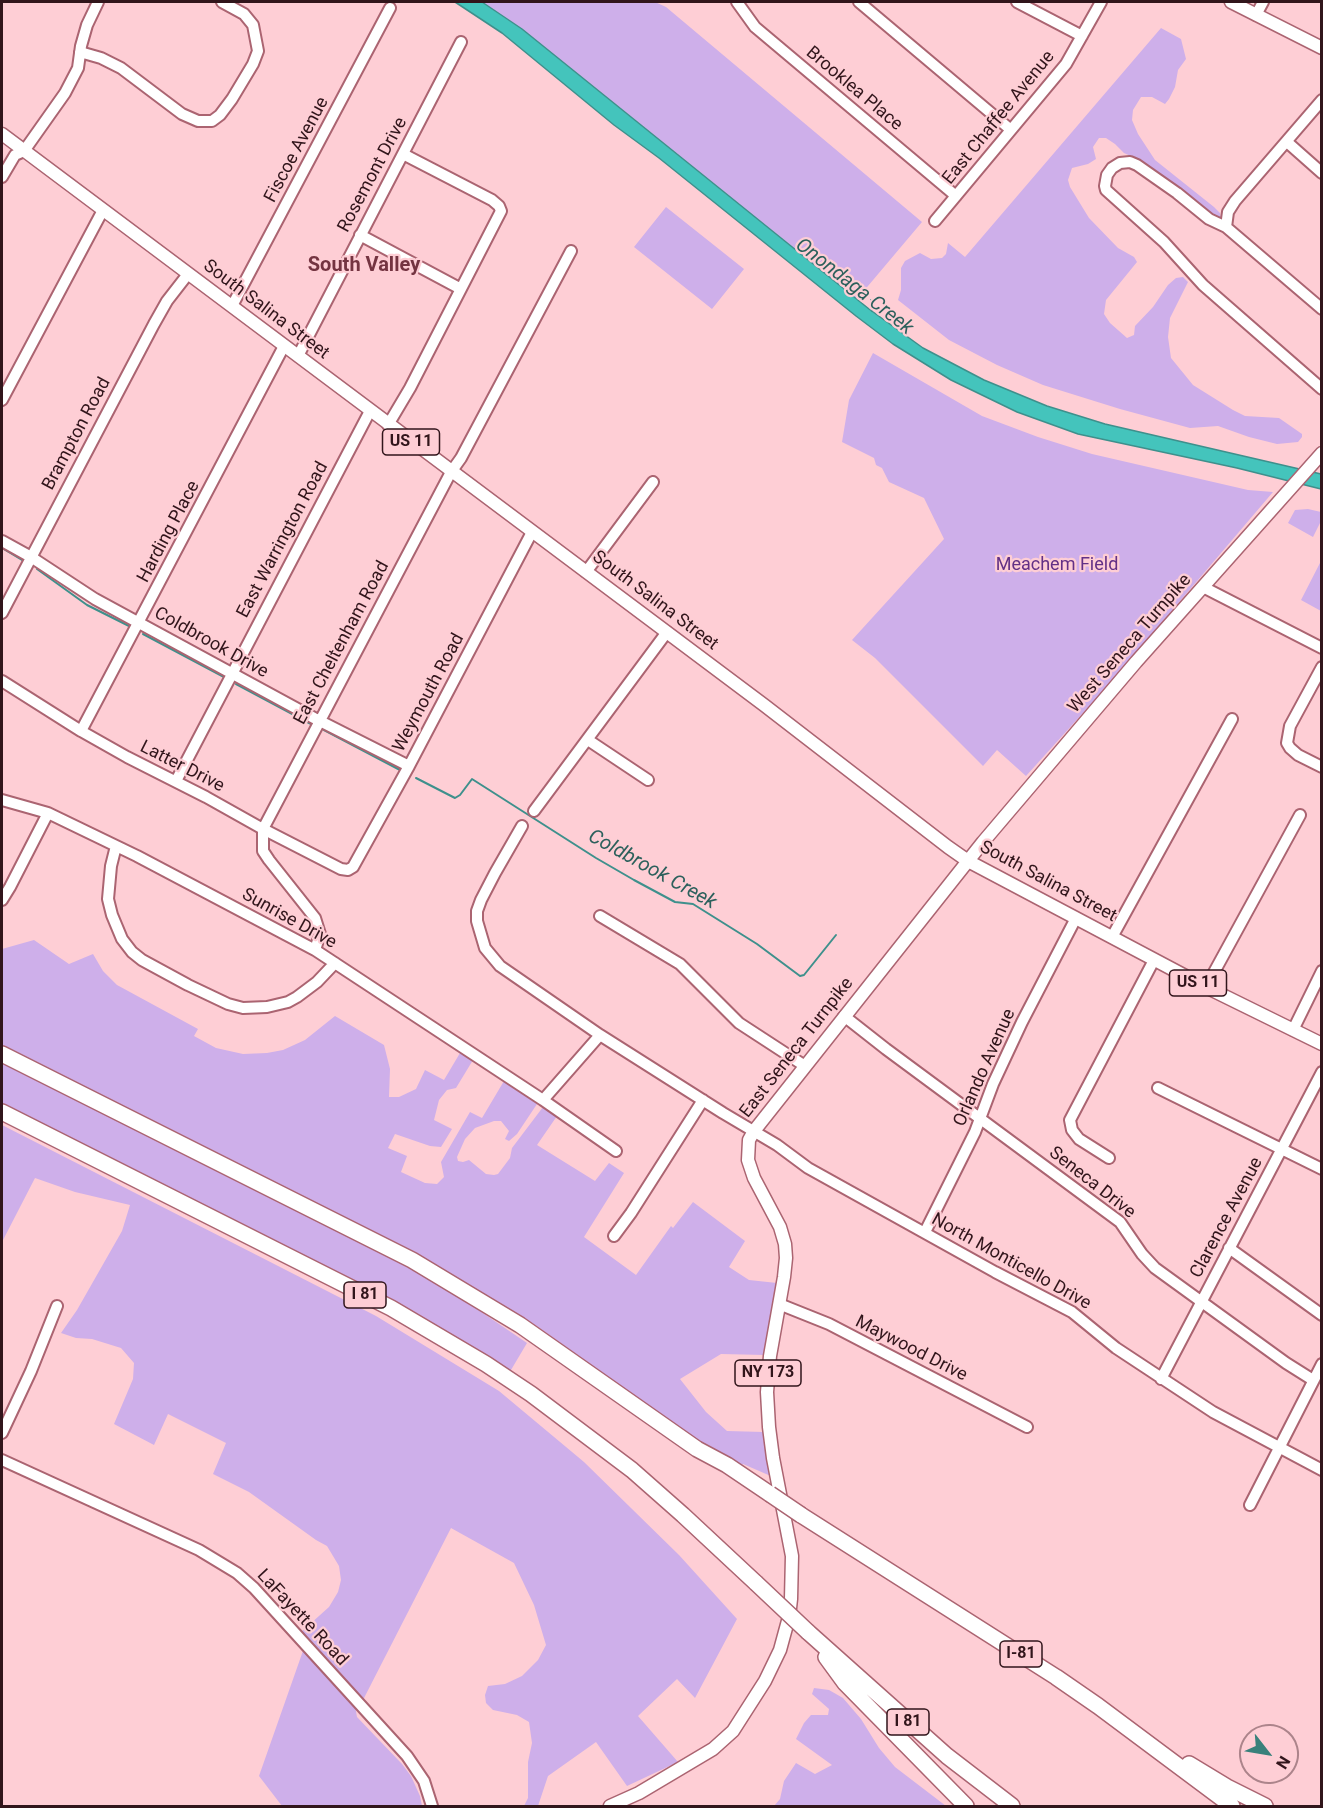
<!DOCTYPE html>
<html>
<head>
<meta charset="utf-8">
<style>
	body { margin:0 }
	#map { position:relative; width:1323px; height:1808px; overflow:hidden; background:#feced5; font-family:Roboto,sans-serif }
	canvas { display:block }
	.frame { position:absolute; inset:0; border:3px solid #31151b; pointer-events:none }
	.north { position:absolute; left:1239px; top:1724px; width:60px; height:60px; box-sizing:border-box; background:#feced5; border:2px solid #ac848b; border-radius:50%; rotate:121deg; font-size:16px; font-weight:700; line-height:24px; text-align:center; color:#31151b }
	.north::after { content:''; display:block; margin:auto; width:21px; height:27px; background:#39817b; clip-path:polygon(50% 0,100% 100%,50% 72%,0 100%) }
</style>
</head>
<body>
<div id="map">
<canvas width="1323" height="1808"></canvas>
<div class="frame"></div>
<div class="north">N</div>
</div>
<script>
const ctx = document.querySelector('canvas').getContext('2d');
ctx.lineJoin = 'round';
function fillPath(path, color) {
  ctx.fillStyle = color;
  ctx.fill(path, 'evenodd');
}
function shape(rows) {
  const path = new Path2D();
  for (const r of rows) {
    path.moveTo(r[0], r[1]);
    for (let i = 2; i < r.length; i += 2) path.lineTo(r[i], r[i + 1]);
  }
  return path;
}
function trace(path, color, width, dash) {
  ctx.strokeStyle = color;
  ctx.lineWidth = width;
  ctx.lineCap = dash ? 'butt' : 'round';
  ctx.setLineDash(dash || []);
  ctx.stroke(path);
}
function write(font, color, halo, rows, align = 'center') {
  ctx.font = font + ' Roboto,sans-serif';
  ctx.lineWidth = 4.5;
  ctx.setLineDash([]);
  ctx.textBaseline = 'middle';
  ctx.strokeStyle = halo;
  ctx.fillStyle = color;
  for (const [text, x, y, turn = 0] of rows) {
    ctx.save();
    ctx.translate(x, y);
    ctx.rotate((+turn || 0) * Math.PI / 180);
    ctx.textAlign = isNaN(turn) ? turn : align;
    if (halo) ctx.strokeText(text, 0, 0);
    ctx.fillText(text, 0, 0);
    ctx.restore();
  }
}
fillPath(shape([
	[482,2,655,2,666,7,922,222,857,299,592,85,522,29],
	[1161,28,1181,39,1186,59,1178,70,1175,87,1169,99,1165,104,1152,97,1141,97,1133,110,1132,120,1138,134,1155,160,1214,207,1220,213,1221,220,1218,220,1133,157,1124,153,1115,144,1106,138,1099,138,1093,147,1096,159,1088,164,1072,168,1068,180,1070,187,1089,218,1118,248,1134,257,1137,262,1106,300,1104,314,1110,323,1127,338,1134,335,1135,326,1153,307,1168,285,1176,278,1183,277,1188,282,1170,318,1168,337,1171,358,1193,385,1233,410,1245,416,1279,418,1302,434,1302,437,1298,442,1277,444,1249,437,1218,426,1190,428,1120,409,1043,385,997,365,949,340,898,300,901,290,901,268,905,261,920,253,931,259,942,258,946,254,948,243,965,257],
	[666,207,744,269,712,309,634,247],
	[873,353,982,416,1038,437,1092,454,1248,490,1273,492,1111,682,1026,776,997,750,983,766,875,658,852,640,944,539,924,498,889,482,882,468,876,465,874,458,842,442,849,400],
	[1308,509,1321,512,1321,521,1313,537,1288,523,1295,510],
	[1321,561,1321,611,1301,600],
	[34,940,69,964,93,954,103,971,117,985,198,1029,194,1036,216,1048,243,1054,267,1053,283,1050,305,1040,335,1016,384,1045,390,1069,389,1097,399,1097,416,1089,425,1070,444,1080,460,1053,473,1060,456,1088,447,1090,439,1100,434,1120,452,1129,441,1147,430,1146,395,1134,388,1148,407,1156,401,1172,425,1183,437,1184,444,1177,441,1162,470,1112,482,1118,504,1081,537,1104,517,1134,509,1141,505,1139,509,1131,501,1121,494,1121,475,1128,465,1139,457,1157,458,1161,463,1162,469,1160,486,1174,494,1175,498,1174,510,1158,512,1148,543,1107,557,1116,537,1145,595,1181,609,1163,624,1173,584,1237,636,1275,671,1226,673,1228,693,1202,745,1241,729,1267,749,1280,777,1283,765,1355,721,1354,680,1379,706,1412,727,1431,764,1432,773,1477,743,1464,738,1469,538,1327,455,1276,359,1225,2,1045,2,949],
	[2,1062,387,1256,449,1290,527,1343,508,1375,343,1275,2,1104],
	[2,1125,376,1316,499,1391,584,1462,679,1555,737,1619,695,1698,677,1679,638,1716,678,1762,627,1786,596,1742,548,1776,538,1806,524,1806,528,1798,528,1762,532,1743,529,1722,517,1715,493,1710,486,1703,485,1695,488,1686,505,1684,522,1676,538,1660,546,1645,534,1605,514,1563,451,1528,363,1700,300,1633,329,1607,338,1592,341,1580,339,1566,327,1546,316,1540,249,1492,213,1474,226,1443,168,1414,154,1445,114,1424,133,1379,134,1363,121,1348,92,1339,76,1338,61,1333,77,1310,122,1231,130,1205,75,1192,35,1178,2,1242],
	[304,1648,355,1706,357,1717,402,1764,411,1776,420,1796,422,1806,282,1806,259,1776],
	[814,1688,829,1690,843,1698,861,1719,879,1748,895,1767,946,1806,774,1806,780,1799,784,1781,796,1763,815,1774,832,1765,796,1739,804,1723,811,1715,828,1715,829,1709,812,1694]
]), '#ceafea');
const water = shape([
	[455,2,482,2,522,29,869,309,923,348,984,380,1047,406,1105,424,1321,474,1321,489,1237,468,1078,434,1017,412,951,380,893,344,856,316,659,158,614,125,502,33,455,2]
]);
fillPath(water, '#44c4bc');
trace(water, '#3e908c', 1.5);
trace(shape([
	[871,300,872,311],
	[2,548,22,560],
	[37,569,87,605,129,626],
	[143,634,224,677],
	[236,684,311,724],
	[324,730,400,770],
	[416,778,455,798,460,795,472,779,596,858,634,880,675,902,693,904,757,944,800,976,804,975,836,935]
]), '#3e908c', 2);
const minor = shape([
	[737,2,755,27,956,196],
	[859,2,1011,130],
	[1017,2,1082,36],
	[1256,15,1263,2],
	[80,52,101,58,121,68,182,114,198,121,212,121,220,115,232,99,253,64,258,51,253,25,244,14,222,2],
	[1287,142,1322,173],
	[2,177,15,155,24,151,65,93,78,68,81,46,87,25,98,2],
	[935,221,1066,64,1101,2],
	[1226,227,1228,212,1235,201,1322,100],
	[360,235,461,289],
	[232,306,390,8],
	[1322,309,1226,227,1209,219,1177,193,1137,165,1130,162,1120,163,1112,168,1107,175,1105,186,1106,190,1164,242,1203,285,1322,389],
	[298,356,461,42],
	[2,400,103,210],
	[388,425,410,388,501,211,499,206,492,200,403,154],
	[2,541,31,557,95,599,314,718,409,766],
	[586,572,653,482],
	[1203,587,1322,648],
	[2,613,154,324,167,301,188,274],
	[1322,667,1290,726,1287,743,1290,748,1298,755,1322,767],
	[2,681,81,731,127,757,206,797,263,829,341,869,348,870,353,867,409,766,532,532],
	[81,731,284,346],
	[588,740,648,780],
	[176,781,370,411],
	[2,800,48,813,137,856,315,950,543,1100,616,1151],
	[534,811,667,632],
	[522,826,495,873,481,900,477,911,477,921,485,948,500,966,600,1035,723,1113,777,1145,808,1168,995,1272,1072,1312,1116,1348,1213,1412,1322,1470],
	[116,846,111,866,108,899,112,915,122,939,132,952,142,960,188,985,228,1004,243,1008,267,1007,288,1002,297,997,317,982,335,963],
	[2,900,10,887,48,813],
	[600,916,680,964,739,1023,805,1066],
	[1112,937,1232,719],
	[315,950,320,934,315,918,269,860,263,851,263,829,451,472,461,458,571,251],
	[1206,987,1300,815],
	[844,1016,886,1049,1120,1222,1142,1254,1155,1268,1286,1363,1313,1380],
	[1293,1030,1322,971],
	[1158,1088,1322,1169],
	[543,1100,600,1035],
	[1109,1158,1079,1139,1072,1130,1070,1120,1154,960],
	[925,1232,975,1132,993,1084,1022,1022,1076,918],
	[614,1236,631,1213,703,1100],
	[1229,1248,1322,1315],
	[779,1304,829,1324,1027,1427],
	[1161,1379,1322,1072],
	[2,1433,31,1371,57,1306],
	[2,1460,199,1550,237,1573,254,1588,407,1756,424,1781,432,1806],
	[1250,1505,1322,1364]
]);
const major = shape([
	[1231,2,1322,48],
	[2,134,764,705,948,847,968,861,1206,987,1322,1044],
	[610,1806,639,1793,713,1749,733,1731,765,1681,780,1650,789,1617,791,1599,792,1556,773,1458,769,1427,767,1392,770,1356,784,1277,786,1258,785,1244,780,1227,754,1178,748,1160,749,1140,754,1131,983,842,1136,662,1322,453]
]);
const highway = shape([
	[2,1054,412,1260,520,1325,697,1449,727,1465,770,1494],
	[2,1112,391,1308,486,1364,531,1394,632,1470,683,1515,756,1583],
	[801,1515,1056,1677,1098,1706,1232,1806],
	[808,1632,947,1756,1012,1806],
	[826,1657,845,1683,966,1806],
	[1189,1764,1227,1787,1265,1806]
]);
trace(minor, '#ab6471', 14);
trace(major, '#ab6471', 15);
trace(highway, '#ab6471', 18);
trace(minor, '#fff', 10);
trace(major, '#fff', 12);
trace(highway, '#fff', 15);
const highwayBridge = shape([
	[770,1494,801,1515],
	[756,1583,808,1632]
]);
trace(highwayBridge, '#ab6471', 18, []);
trace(highwayBridge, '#fff', 15);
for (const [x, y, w] of [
	[411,442,57],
	[1198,983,57],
	[365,1295,42],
	[768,1373,66],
	[1021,1654,42],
	[908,1722,42]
]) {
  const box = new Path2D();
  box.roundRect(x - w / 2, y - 13, w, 26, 4.5);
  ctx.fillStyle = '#feced5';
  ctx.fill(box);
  trace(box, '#31151b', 1.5);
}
write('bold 16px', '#31151b', null, [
	["US 11",411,442],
	["US 11",1198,983],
	["I 81",365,1295],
	["NY 173",768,1373],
	["I-81",1021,1654],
	["I 81",908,1722]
]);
write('18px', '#31151b', '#feced5', [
	["Brooklea Place",854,89,40],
	["East Chaffee Avenue",999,118,-51],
	["Fiscoe Avenue",297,150,-62],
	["Rosemont Drive",373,175,-62],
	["South Salina Street",266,310,37],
	["Brampton Road",77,434,-62],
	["Harding Place",169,532,-62],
	["East Warrington Road",283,540,-62],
	["South Salina Street",655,601,37],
	["Coldbrook Drive",211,643,29],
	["East Cheltenham Road",342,643,-62],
	["West Seneca Turnpike",1130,644,-49],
	["Weymouth Road",429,693,-62],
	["Latter Drive",182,767,27],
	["South Salina Street",1048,882,28],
	["Sunrise Drive",289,919,29],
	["East Seneca Turnpike",797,1048,-52],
	["Orlando Avenue",985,1068,-66],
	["Seneca Drive",1092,1183,38],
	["Clarence Avenue",1227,1218,-62],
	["North Monticello Drive",1011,1262,29],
	["Maywood Drive",911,1349,27],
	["LaFayette Road",302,1618,47]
]);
write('18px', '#633086', '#feced5', [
	["Meachem Field",1057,565]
]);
write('bold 20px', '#743441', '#feced5', [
	["South Valley",364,266]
]);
write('italic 20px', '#2c605c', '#feced5', [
	["Onondaga Creek",854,287,38],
	["Coldbrook Creek",652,870,29]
]);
</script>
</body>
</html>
